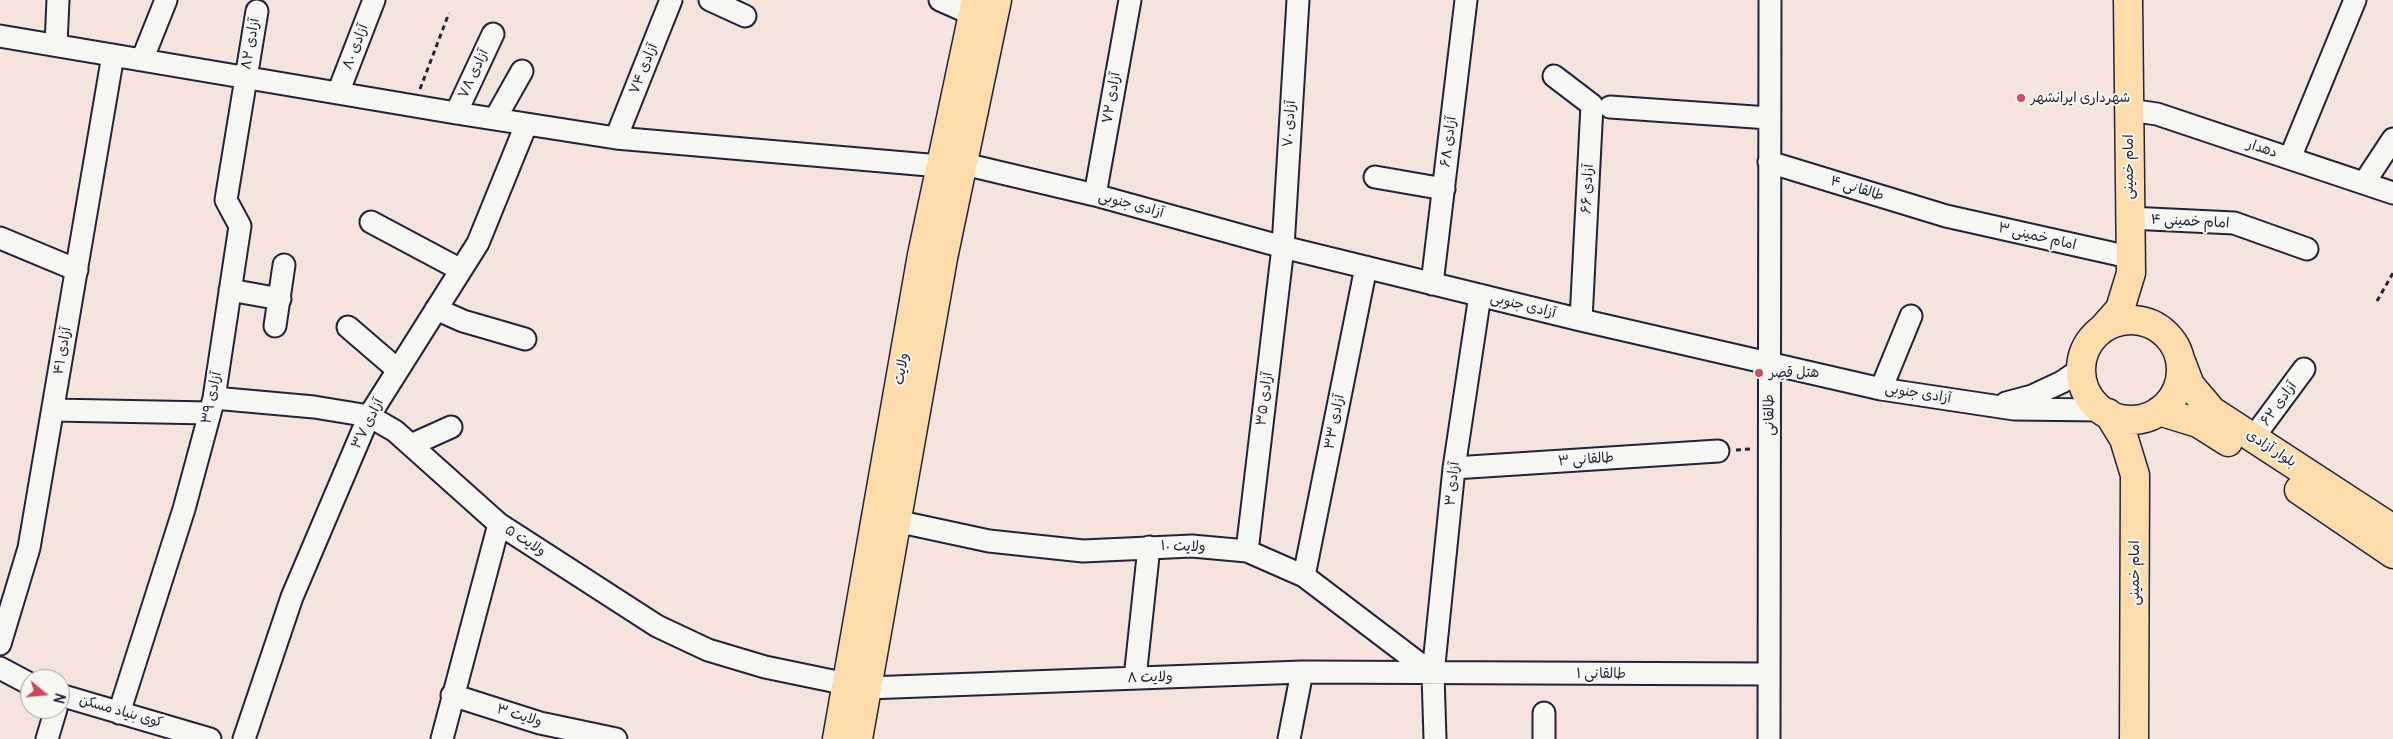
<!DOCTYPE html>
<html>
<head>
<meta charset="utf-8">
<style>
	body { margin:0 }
	#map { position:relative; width:2393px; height:739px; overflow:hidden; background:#f5e4de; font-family:Pangolin,sans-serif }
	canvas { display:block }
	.north { position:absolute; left:20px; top:669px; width:50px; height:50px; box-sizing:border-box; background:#f6f6f2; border:1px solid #a1a1a9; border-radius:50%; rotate:107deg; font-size:14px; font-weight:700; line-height:20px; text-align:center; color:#22223b }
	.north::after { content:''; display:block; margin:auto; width:18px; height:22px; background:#d1495b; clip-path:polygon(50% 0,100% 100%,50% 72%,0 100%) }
</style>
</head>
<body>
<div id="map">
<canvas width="2393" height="739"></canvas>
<div class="north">N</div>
</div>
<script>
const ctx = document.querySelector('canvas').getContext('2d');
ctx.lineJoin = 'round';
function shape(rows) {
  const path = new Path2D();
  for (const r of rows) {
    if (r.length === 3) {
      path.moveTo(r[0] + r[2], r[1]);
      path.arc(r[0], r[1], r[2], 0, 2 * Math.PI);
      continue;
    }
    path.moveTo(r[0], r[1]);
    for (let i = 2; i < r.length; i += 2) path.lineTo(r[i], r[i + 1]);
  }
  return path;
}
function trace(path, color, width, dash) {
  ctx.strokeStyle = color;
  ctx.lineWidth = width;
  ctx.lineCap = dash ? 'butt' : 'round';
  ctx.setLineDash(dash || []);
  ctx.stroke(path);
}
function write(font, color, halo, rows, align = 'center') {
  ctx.font = font + ' Pangolin,"Playpen Sans Arabic",sans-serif';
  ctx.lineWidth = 4;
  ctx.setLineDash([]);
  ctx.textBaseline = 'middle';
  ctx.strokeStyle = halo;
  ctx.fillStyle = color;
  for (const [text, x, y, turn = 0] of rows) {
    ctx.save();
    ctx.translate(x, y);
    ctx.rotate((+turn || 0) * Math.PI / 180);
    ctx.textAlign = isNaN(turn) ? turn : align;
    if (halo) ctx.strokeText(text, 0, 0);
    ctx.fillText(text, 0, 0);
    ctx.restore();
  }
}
const minor = shape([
	[710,0,745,16],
	[940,0,974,15],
	[0,36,456,113,616,138,940,166,964,164,1095,195,1283,247,1581,320,1881,389,2014,409,2102,410],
	[56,45,58,0],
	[142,60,166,0],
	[1554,76,1592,105,1581,320],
	[338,93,374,0],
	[1610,107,1769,118],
	[2129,110,2157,114,2393,193],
	[456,113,493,34],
	[495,119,522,71],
	[616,138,671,0],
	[2290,158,2355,0],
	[1769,162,1946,216,2129,257],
	[1375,177,1444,189],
	[2364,183,2393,139],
	[1095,195,1130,0],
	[2129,218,2234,223,2307,249],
	[371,222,461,270],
	[0,238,77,270],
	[1432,284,1466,0],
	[230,290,280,299],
	[436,309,463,321,525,339],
	[275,326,284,265],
	[348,327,398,370],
	[1881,389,1911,316],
	[214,398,314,407,369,416,395,431,499,524,657,626,708,650,765,667,847,684],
	[2006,403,2032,396,2062,382,2081,369],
	[53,410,210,413],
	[2253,438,2304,369],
	[411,445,451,427],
	[1454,468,1718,451],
	[896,521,989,541,1083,551,1192,546,1247,551,1304,576,1433,674],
	[1247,551,1283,247,1298,0],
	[1304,576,1366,267],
	[0,644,29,548,113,55],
	[0,668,30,684],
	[1135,678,1149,547],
	[867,688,1302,672,1768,674],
	[60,695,210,739],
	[452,695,540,723,616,739],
	[119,713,184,509,214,398,240,226,226,200,257,11],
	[47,739,56,709],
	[244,739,292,597,369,416,478,243,526,125],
	[442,739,499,524],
	[1289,739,1302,672],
	[1435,739,1433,674,1454,468,1480,295],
	[1544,739,1544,713],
	[1769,739,1770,0]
]);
const major = shape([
	[2131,370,50],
	[2104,327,2120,309,2131,273,2128,0],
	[2180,359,2190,385,2212,411,2393,529],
	[2159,411,2198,423,2228,442],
	[2108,413,2124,439,2135,475,2134,739],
	[2299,490,2393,554],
	[837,739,922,255,976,0],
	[858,739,943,258,997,0]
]);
trace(minor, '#22223b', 25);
trace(major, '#22223b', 31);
trace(shape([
	[420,89,449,13],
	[2377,301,2393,273],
	[1736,450,1750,449]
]), '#22223b', 3, [5, 4]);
trace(minor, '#f6f6f2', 21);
trace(major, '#fddcac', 28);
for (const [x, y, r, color] of [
	[2021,98,5,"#d1495b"],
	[1759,373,5,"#d1495b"]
]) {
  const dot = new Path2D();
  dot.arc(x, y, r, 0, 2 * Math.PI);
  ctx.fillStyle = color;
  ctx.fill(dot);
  trace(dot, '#f6f6f2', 2);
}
write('14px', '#22223b', '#f6f6f2', [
	["آزادی ۸۲",251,44,-80],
	["آزادی ۸۰",356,47,-69],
	["آزادی ۷۴",644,69,-68],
	["آزادی ۷۸",474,74,-65],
	["آزادی ۷۲",1112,98,-80],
	["آزادی ۷۰",1290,124,-86],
	["آزادی ۶۸",1449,142,-83],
	["دهدار",2262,149,18],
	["امام خمینی",2129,167,-90],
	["آزادی ۶۶",1588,189,-87],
	["طالقانی ۴",1857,189,17],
	["آزادی جنوبی",1131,205,15],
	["امام خمینی ۴",2190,222,3],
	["امام خمینی ۳",2037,237,13],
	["آزادی جنوبی",1523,306,14],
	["آزادی ۴۱",63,351,-80],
	["ولایت",902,369,-80],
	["آزادی جنوبی",1918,394,9],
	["آزادی ۳۹",212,398,-78],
	["آزادی ۳۵",1265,399,-83],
	["آزادی ۶۲",2279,404,-54],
	["طالقانی",1770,415,-91],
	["آزادی ۳۳",1335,422,-79],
	["آزادی ۳۷",368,424,-63],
	["بلوار آزادی",2271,449,33],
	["طالقانی ۳",1586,460,-4],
	["آزادی ۳",1453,484,-84],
	["ولایت ۵",525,541,32],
	["ولایت ۱۰",1183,547,1],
	["امام خمینی",2135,573,-90],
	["طالقانی ۱",1601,674],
	["ولایت ۸",1150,678,-2],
	["کوی بنیاد مسکن",121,712,16],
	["ولایت ۳",519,716,17]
]);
write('14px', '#22223b', '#f6f6f2', [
	["شهرداری ایرانشهر",2031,98],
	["هتل قصِر",1769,373]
], 'left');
</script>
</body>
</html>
